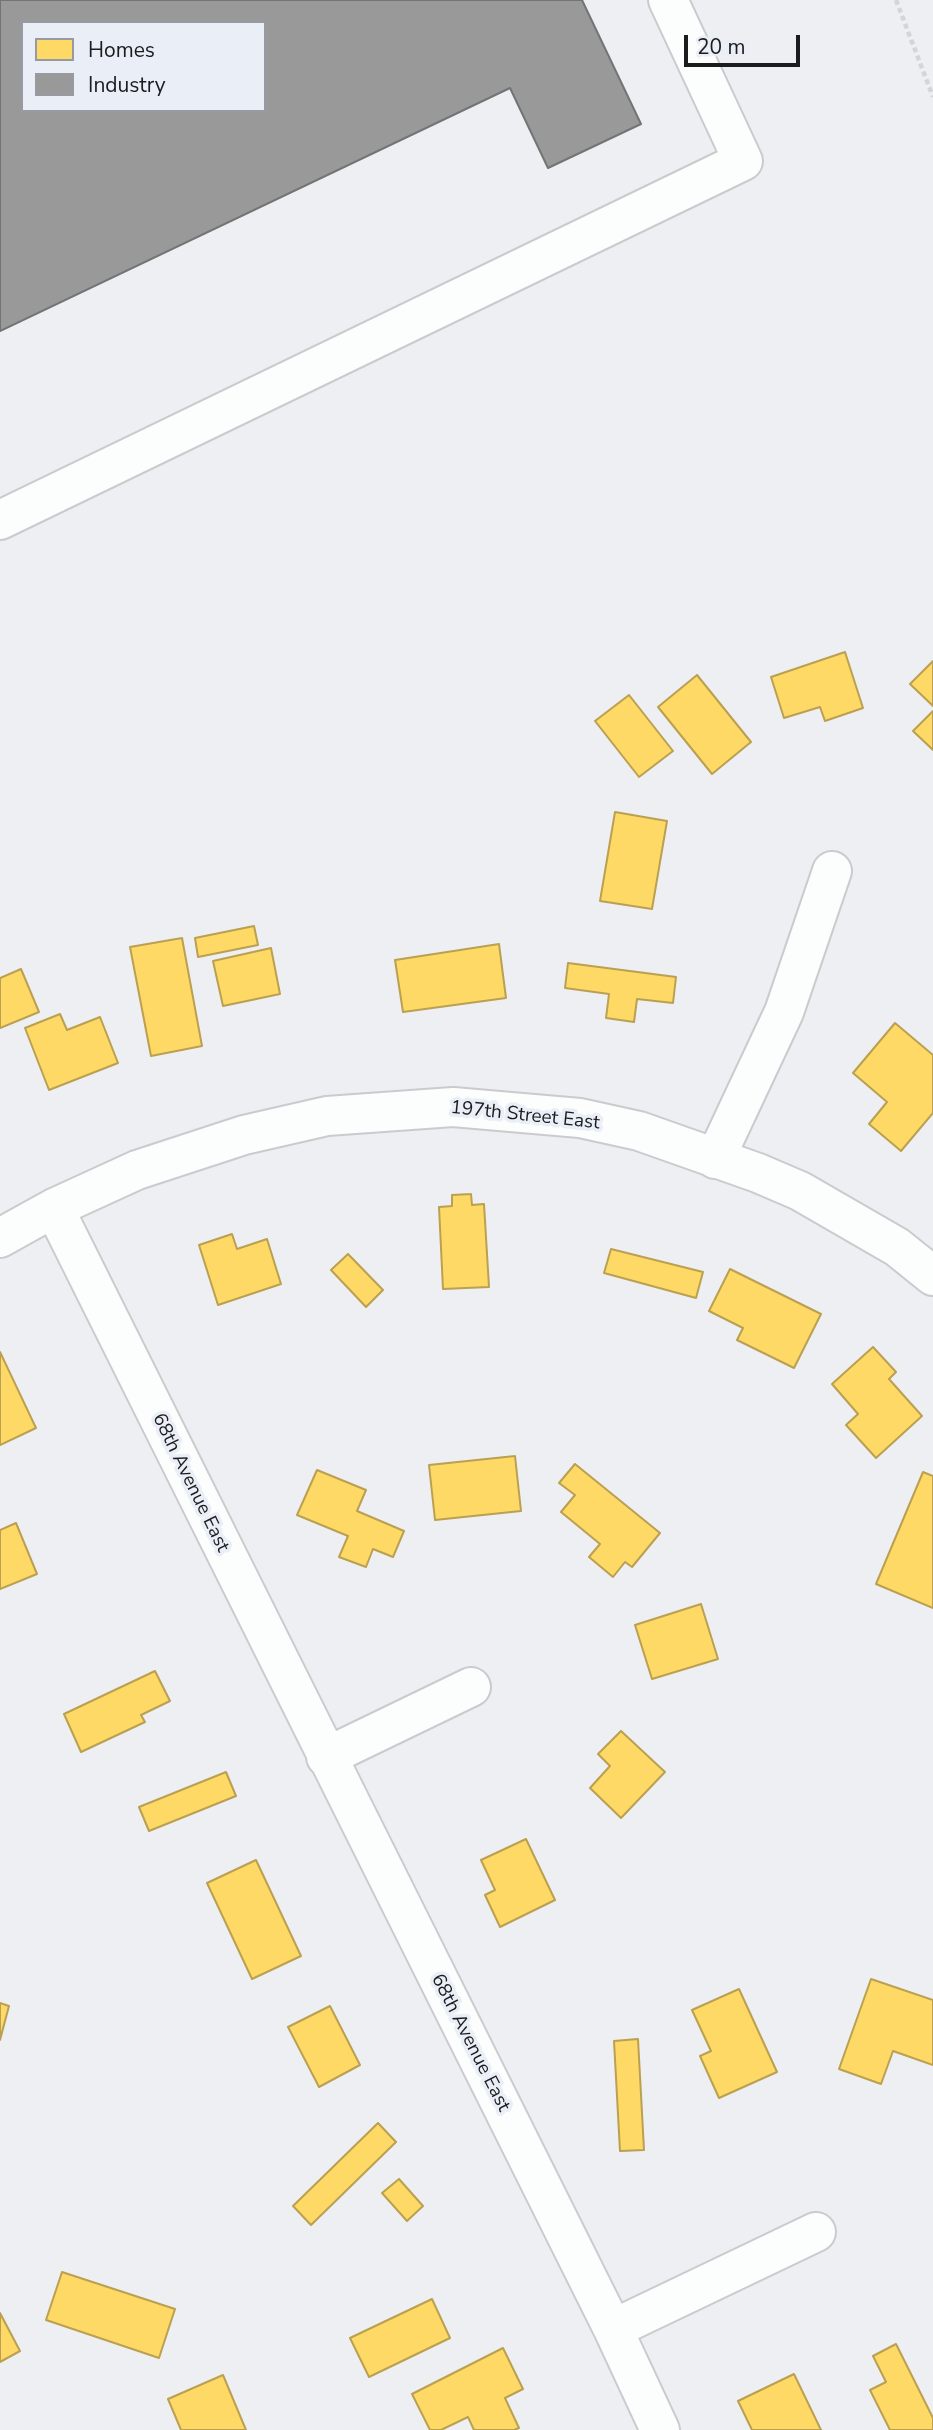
<!DOCTYPE html>
<html>
<head>
<meta charset="utf-8">
<style>
	body { margin:0 }
	#map { position:relative; width:933px; height:2430px; overflow:hidden; background:#edeff3; font-family:"Nunito Sans",sans-serif }
	canvas { display:block }
	.legend { position:absolute; left:21px; top:21px; width:245px; height:91px; box-sizing:border-box; background:#eaeef6; border:2px solid #979aa0; margin:0; padding:9px 12px; list-style:none; font-size:21px; color:#1a1c1e }
	.legend li { display:flex; align-items:center; gap:14px; height:35px }
	.legend b { width:35px; border:2px solid #979aa0 }
	.scale { position:absolute; left:684px; top:35px; width:116px; height:32px; box-sizing:border-box; border:4px solid #1a1c1e; border-top:0; padding-left:9px; font-size:21px; line-height:24px; white-space:nowrap; color:#1a1c1e; -webkit-text-stroke:5px #eaeef6; paint-order:stroke }
</style>
</head>
<body>
<div id="map">
<canvas width="933" height="2430"></canvas>
<ul class="legend">
<li><b style="height:19px;background:#ffd966"></b>Homes</li>
<li><b style="height:19px;background:#999"></b>Industry</li>
</ul>
<div class="scale">20 m</div>
</div>
<script>
const ctx = document.querySelector('canvas').getContext('2d');
ctx.lineJoin = 'round';
function fillPath(path, color) {
  ctx.fillStyle = color;
  ctx.fill(path, 'evenodd');
}
function shape(rows) {
  const path = new Path2D();
  for (const r of rows) {
    path.moveTo(r[0], r[1]);
    for (let i = 2; i < r.length; i += 2) path.lineTo(r[i], r[i + 1]);
  }
  return path;
}
function trace(path, color, width, dash) {
  ctx.strokeStyle = color;
  ctx.lineWidth = width;
  ctx.lineCap = dash ? 'butt' : 'round';
  ctx.setLineDash(dash || []);
  ctx.stroke(path);
}
function write(font, color, halo, rows, align = 'center') {
  ctx.font = font + ' "Nunito Sans",sans-serif';
  ctx.lineWidth = 7;
  ctx.setLineDash([]);
  ctx.textBaseline = 'middle';
  ctx.strokeStyle = halo;
  ctx.fillStyle = color;
  for (const [text, x, y, turn = 0] of rows) {
    ctx.save();
    ctx.translate(x, y);
    ctx.rotate((+turn || 0) * Math.PI / 180);
    ctx.textAlign = isNaN(turn) ? turn : align;
    if (halo) ctx.strokeText(text, 0, 0);
    ctx.fillText(text, 0, 0);
    ctx.restore();
  }
}
const homes = shape([
	[845,652,863,708,825,721,820,707,784,718,771,677,845,652],
	[933,661,933,706,910,684,933,661],
	[697,675,751,742,712,774,658,707,697,675],
	[629,695,673,751,639,777,595,721,629,695],
	[933,711,933,750,913,731,933,711],
	[615,812,667,821,652,909,600,901,615,812],
	[254,926,258,945,198,957,195,938,254,926],
	[182,938,202,1046,151,1056,130,947,182,938],
	[499,944,506,998,403,1012,395,960,499,944],
	[271,948,280,994,223,1006,213,961,271,948],
	[568,963,676,977,673,1003,637,999,634,1022,606,1018,609,994,565,988,568,963],
	[21,969,39,1012,0,1028,0,978,21,969],
	[60,1014,67,1030,100,1017,118,1063,49,1090,25,1028,60,1014],
	[895,1023,933,1055,933,1113,901,1151,869,1124,887,1102,853,1073,895,1023],
	[471,1194,472,1205,484,1204,489,1287,443,1289,439,1207,452,1206,452,1195,471,1194],
	[232,1234,237,1249,267,1239,281,1284,218,1305,199,1245,232,1234],
	[611,1249,703,1272,696,1298,604,1273,611,1249],
	[348,1254,383,1290,366,1307,331,1270,348,1254],
	[730,1269,821,1314,794,1368,737,1340,743,1328,709,1311,730,1269],
	[873,1347,896,1372,889,1379,922,1416,876,1458,846,1425,858,1414,832,1384,873,1347],
	[0,1352,36,1428,0,1445,0,1352],
	[515,1456,521,1511,435,1520,429,1465,515,1456],
	[575,1464,660,1533,632,1567,625,1562,613,1577,589,1557,600,1544,561,1512,575,1495,559,1483,575,1464],
	[317,1470,366,1490,357,1511,404,1531,393,1557,373,1549,366,1567,339,1557,348,1536,297,1515,317,1470],
	[923,1472,933,1476,933,1608,876,1584,923,1472],
	[16,1523,37,1574,0,1589,0,1530,16,1523],
	[701,1604,718,1659,652,1679,635,1625,701,1604],
	[155,1671,170,1701,141,1715,145,1722,81,1752,64,1714,155,1671],
	[621,1731,665,1772,621,1818,590,1788,610,1766,598,1754,621,1731],
	[226,1772,236,1796,149,1831,139,1807,226,1772],
	[526,1839,555,1900,500,1927,485,1895,495,1890,481,1860,526,1839],
	[256,1860,301,1956,252,1979,207,1883,256,1860],
	[871,1979,933,2000,933,2065,893,2051,881,2084,839,2069,871,1979],
	[739,1989,777,2072,719,2098,700,2056,711,2051,692,2010,739,1989],
	[0,2003,9,2006,0,2040,0,2003],
	[330,2006,360,2065,319,2087,288,2027,330,2006],
	[638,2039,644,2150,620,2151,614,2041,638,2039],
	[378,2123,396,2142,311,2225,293,2206,378,2123],
	[399,2179,423,2206,407,2221,382,2193,399,2179],
	[62,2272,175,2309,159,2358,46,2320,62,2272],
	[432,2299,450,2338,369,2377,350,2338,432,2299],
	[0,2313,20,2351,0,2362,0,2313],
	[896,2344,933,2418,933,2430,890,2430,870,2390,886,2382,873,2356,896,2344],
	[503,2348,523,2389,505,2398,519,2428,514,2430,474,2430,468,2417,441,2430,430,2430,412,2394,503,2348],
	[794,2374,821,2430,752,2430,738,2401,794,2374],
	[223,2375,246,2430,181,2430,168,2399,223,2375]
]);
fillPath(homes, '#ffd966');
trace(homes, '#baa050', 2);
const industry = shape([
	[0,0,582,0,641,124,548,168,510,88,0,331,0,0],
	[23,23,264,23,264,110,23,110,23,23]
]);
fillPath(industry, '#999');
trace(industry, '#737474', 2);
const minor = shape([
	[0,520,743,161,668,0],
	[715,1159,784,1012,832,871],
	[54,1208,613,2329,660,2430],
	[0,1238,54,1208,137,1170,244,1135,327,1116,453,1107,580,1118,639,1131,758,1173,800,1191,897,1247,933,1276],
	[326,1757,471,1687],
	[613,2329,816,2232]
]);
trace(minor, '#cacbce', 42);
trace(shape([
	[896,0,933,97]
]), '#d4d5d6', 4.5, [5, 3.5]);
trace(minor, '#fcfdfd', 38);
write('19px', '#1a1c1e', '#eaeef6', [
	["197th Street East",525,1116,6],
	["68th Avenue East",190,1483,64],
	["68th Avenue East",470,2043,63]
]);
</script>
</body>
</html>
